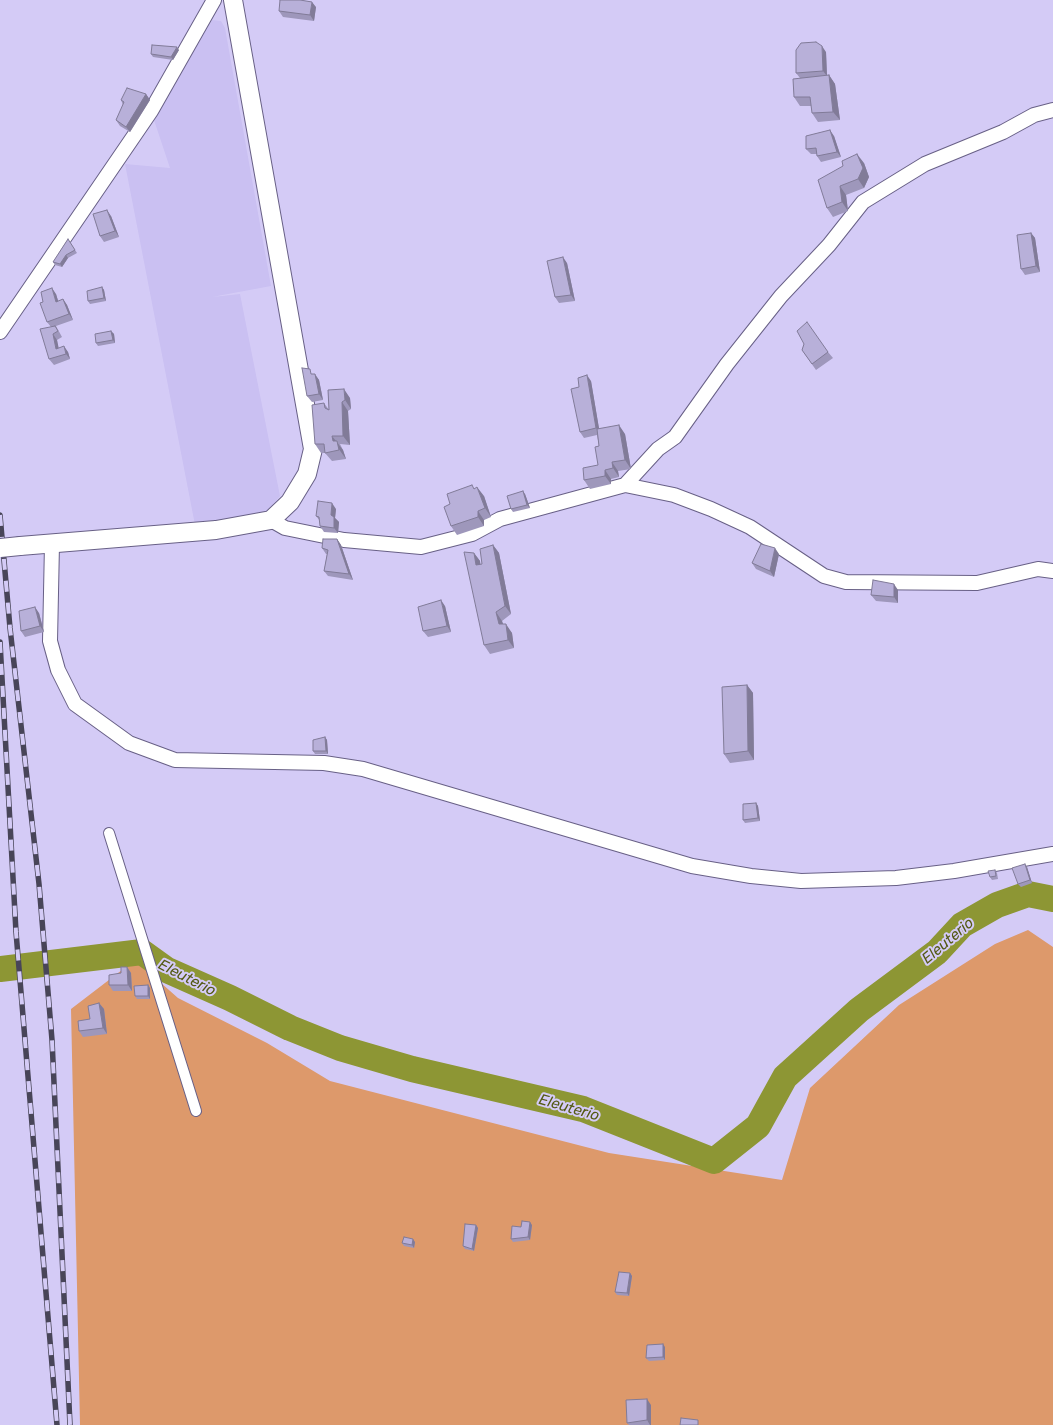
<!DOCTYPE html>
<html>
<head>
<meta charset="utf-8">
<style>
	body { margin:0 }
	canvas { display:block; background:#d4cbf6 }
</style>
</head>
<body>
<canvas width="1053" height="1425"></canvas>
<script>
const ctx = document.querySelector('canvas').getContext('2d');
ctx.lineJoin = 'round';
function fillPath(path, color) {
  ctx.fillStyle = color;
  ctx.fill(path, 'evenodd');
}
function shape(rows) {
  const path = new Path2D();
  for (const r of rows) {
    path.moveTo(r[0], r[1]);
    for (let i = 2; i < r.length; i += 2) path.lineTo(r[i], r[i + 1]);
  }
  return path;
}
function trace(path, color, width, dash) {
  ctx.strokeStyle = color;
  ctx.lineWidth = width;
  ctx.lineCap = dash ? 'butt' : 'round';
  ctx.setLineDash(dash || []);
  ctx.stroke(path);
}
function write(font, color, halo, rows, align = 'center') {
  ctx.font = font + ' Rubik,sans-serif';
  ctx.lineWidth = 4;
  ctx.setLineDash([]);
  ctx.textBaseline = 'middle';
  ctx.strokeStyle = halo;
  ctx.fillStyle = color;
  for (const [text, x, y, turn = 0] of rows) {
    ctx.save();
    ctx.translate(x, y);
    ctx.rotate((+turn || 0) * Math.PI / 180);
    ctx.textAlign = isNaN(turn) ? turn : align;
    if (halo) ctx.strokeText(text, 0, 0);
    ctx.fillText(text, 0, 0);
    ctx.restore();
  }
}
fillPath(shape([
	[212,20,221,21,225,28,271,286,212,297,240,294,280,496,268,510,248,518,195,525,125,164,170,168,154,120]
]), '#cac0f2');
fillPath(shape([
	[1028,930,1053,947,1053,1425,80,1425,71,1009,135,960,178,998,267,1043,330,1081,609,1153,782,1180,810,1088,899,1005,995,944]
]), '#dd996b');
trace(shape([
	[0,969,142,952,167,970,230,998,290,1028,340,1048,412,1069,583,1109,714,1161,758,1126,785,1077,859,1010,937,952,962,925,997,905,1028,894,1053,899]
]), '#8d9634', 26);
const pedestrian = shape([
	[109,833,196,1111]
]);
const minor = shape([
	[0,332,151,111,214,0],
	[625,485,658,449,675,437,727,364,781,296,829,245,863,202,925,164,1003,132,1034,115,1053,110],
	[271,520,285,528,344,540,421,547,472,534,500,519,625,485,674,495,711,509,750,527,824,576,846,582,977,583,1038,569,1053,571],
	[52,544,50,641,58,670,75,704,129,743,175,760,324,763,363,769,692,866,751,876,801,881,896,878,954,871,1053,854]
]);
const tertiary = shape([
	[20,546,216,530,271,520,290,502,307,474,313,449,233,0]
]);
trace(pedestrian, '#686086', 12);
trace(minor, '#686086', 16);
trace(tertiary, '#686086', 20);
trace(pedestrian, '#fff', 10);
trace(minor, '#fff', 14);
trace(tertiary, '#fff', 18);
const rail = shape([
	[0,515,10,628,39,884,52,1040,70,1425],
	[0,642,16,932,57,1425]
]);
trace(rail, '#484558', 5.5);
trace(rail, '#d4cbf6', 4, [11]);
const tertiaryBridge = shape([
	[0,548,20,546]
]);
trace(tertiaryBridge, '#686086', 20, []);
trace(tertiaryBridge, '#fff', 18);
fillPath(shape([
	[316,7,314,21,283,17,279,11],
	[179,50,173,60,153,57,151,54],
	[826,52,827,76,829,75,835,84,840,120,818,122,812,113,812,106,800,106,794,97,800,78,796,73],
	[146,94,150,100,130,132,120,126,116,120,123,105,121,100],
	[834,136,841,157,821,162,817,156,817,154,811,154,806,149],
	[864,163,869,177,864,188,846,195,848,211,833,217,827,208,843,166],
	[111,216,119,237,104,242,100,236],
	[1031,233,1035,238,1040,272,1025,275,1021,269],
	[68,239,77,253,68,258,62,267,55,265,53,262],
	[567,263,575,301,559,303,555,297],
	[102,287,104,290,106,301,90,304,88,301],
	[56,294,58,301,63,299,67,305,73,320,56,326,62,337,57,340,58,348,68,352,70,359,54,365,49,359,51,327,47,322],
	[111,331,114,334,115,343,98,346,96,343],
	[804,344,828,352,833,358,816,370,802,350],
	[314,374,319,380,323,400,312,402,307,396],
	[591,381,599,429,625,434,631,469,618,471,619,477,611,479,611,484,590,489,584,480,598,465,599,446,597,435,584,438,580,432,579,387],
	[328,390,350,398,351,409,348,411,350,445,340,444,343,450,346,459,332,461,325,453,321,453,315,444,324,403,329,410],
	[525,494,530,508,513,512,511,509],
	[484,496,491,517,484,520,484,526,457,535,451,526],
	[336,509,335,518,339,522,338,533,324,532,320,526,320,521,316,516],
	[337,539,341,545,353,580,328,576,324,571,327,554,326,554,322,548],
	[493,545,499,553,511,614,502,621,503,624,512,633,514,648,490,654,484,645,474,553,480,561,480,564,482,564],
	[779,554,774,577,756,569,752,563],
	[898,590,898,603,876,601,871,595],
	[445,606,451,632,428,637,423,631],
	[39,613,44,632,25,637,21,631],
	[747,685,753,693,754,760,730,763,724,754],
	[325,737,327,740,328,754,315,754,313,751],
	[756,803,758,806,760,821,745,823,743,820],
	[1027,867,1032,883,1021,887,1018,884],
	[995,870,997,873,998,879,992,880,990,877],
	[127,967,131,973,132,991,113,991,109,985],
	[148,985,150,988,150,999,137,999,135,996],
	[99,1003,104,1009,107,1034,83,1037,79,1031,90,1019],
	[476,1225,478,1228,474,1251,465,1249,463,1246],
	[532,1225,530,1240,513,1242,511,1239,521,1227],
	[415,1242,414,1248,404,1246,402,1243],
	[630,1273,632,1276,629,1296,617,1295,615,1292],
	[665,1347,665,1360,649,1361,646,1358],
	[651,1405,651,1425,629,1425,627,1423]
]), '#9e97bb');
fillPath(shape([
	[312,2,316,7,314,21,310,15],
	[822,46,826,52,827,76,823,71],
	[177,47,179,50,173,60,171,57],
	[829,75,835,84,840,120,833,112],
	[146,94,150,100,130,132,126,127],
	[830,130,834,136,841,157,837,152],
	[857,154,864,163,869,177,864,188,858,179],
	[840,186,846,195,848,211,842,202],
	[107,210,111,216,119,237,115,231],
	[1031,233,1035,238,1040,272,1036,266],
	[66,255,68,258,62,267,60,264],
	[563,257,567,263,575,301,571,295],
	[102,287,104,290,106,301,104,298],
	[52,288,56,294,60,307,56,302],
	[63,299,67,305,73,320,69,314],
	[111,331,114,334,115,343,113,340],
	[53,334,57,340,60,354,56,349],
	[64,346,68,352,70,359,66,354],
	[315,374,319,380,323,400,319,394],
	[587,375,591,381,600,434,596,428],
	[344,389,350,398,351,409,345,400],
	[342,402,348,411,350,445,343,436],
	[619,425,625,434,631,469,625,460],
	[332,436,343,450,346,459,333,441],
	[612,462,618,471,619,477,613,468],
	[605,470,611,479,611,484,605,476],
	[477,487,484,496,491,517,485,508],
	[523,491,525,494,530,508,527,505],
	[332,503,336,509,335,518,339,522,338,533,334,528,331,515],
	[478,511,484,520,484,526,478,517],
	[337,539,341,545,353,580,349,574],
	[493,545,499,553,511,614,505,606],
	[775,548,779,554,774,577,770,571],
	[474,553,480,561,482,573,476,565],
	[894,584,898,590,898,603,894,597],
	[441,600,445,606,451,632,447,626],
	[35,607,39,613,44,632,40,626],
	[496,612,502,621,506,633,499,624],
	[506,624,512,633,514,648,508,640],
	[747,685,753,693,754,760,748,751],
	[325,737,327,740,328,754,326,751],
	[756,803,758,806,760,821,758,818],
	[1025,864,1027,867,1032,883,1030,880],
	[127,967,131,973,132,991,128,985],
	[148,985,150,988,150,999,148,996],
	[99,1003,104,1009,107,1034,103,1028],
	[530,1222,532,1225,530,1240,528,1237],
	[476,1225,478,1228,474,1251,472,1249],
	[413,1239,415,1242,414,1248,412,1245],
	[630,1273,632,1276,629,1296,627,1293],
	[663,1344,665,1347,665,1360,663,1357],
	[647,1399,651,1405,651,1425,650,1425,647,1420]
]), '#817b98');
const building = shape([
	[280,0,300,0,312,2,310,15,279,11,280,0],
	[816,42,822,46,823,71,796,73,796,50,801,43,816,42],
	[152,45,177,47,171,57,151,54,152,45],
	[829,75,833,112,812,113,810,97,794,97,793,79,829,75],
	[127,88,146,94,126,127,116,120,124,102,121,100,127,88],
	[830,130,837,152,817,156,816,148,806,149,806,136,830,130],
	[857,154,863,168,858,179,840,186,842,202,827,208,818,180,843,166,842,161,857,154],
	[107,210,115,231,100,236,93,214,107,210],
	[1031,233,1036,266,1021,269,1017,235,1031,233],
	[68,239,75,250,66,255,60,264,53,262,68,239],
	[563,257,571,295,555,297,547,261,563,257],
	[102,287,104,298,88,301,87,291,102,287],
	[52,288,56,302,63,299,69,314,47,322,40,303,43,302,41,292,52,288],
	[807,322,828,352,812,364,802,350,804,344,797,331,807,322],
	[55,326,58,331,53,334,56,349,64,346,66,354,49,359,40,329,55,326],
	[111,331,113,340,96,343,95,334,111,331],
	[302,368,310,369,311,374,315,374,319,394,307,396,302,368],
	[587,375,596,428,580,432,571,389,579,387,578,378,587,375],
	[344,389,345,400,342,402,343,436,332,436,333,441,337,441,339,450,325,453,324,444,315,444,312,405,324,403,325,408,329,410,328,390,344,389],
	[619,425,625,460,612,462,613,468,605,470,605,476,584,480,583,468,598,465,595,447,599,446,597,429,619,425],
	[472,485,474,489,477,487,485,508,478,511,478,517,451,526,444,507,450,504,447,494,472,485],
	[523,491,527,505,511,509,507,496,523,491],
	[318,501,332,503,331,515,334,517,334,528,320,526,319,517,316,516,318,501],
	[323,539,337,539,349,574,324,571,328,550,322,548,323,539],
	[761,544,775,548,770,571,752,563,761,544],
	[493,545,505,606,496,612,499,624,506,624,508,640,484,645,464,552,474,553,476,565,482,564,480,549,493,545],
	[873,580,894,584,894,597,871,595,873,580],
	[441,600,447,626,423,631,418,607,441,600],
	[35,607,40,626,21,631,19,611,35,607],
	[747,685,748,751,724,754,722,687,747,685],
	[325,737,326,751,313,751,313,740,325,737],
	[756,803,758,818,743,820,743,804,756,803],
	[1025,864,1030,880,1018,884,1012,868,1025,864],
	[995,870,996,876,990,877,988,871,995,870],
	[121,967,127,967,128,985,109,985,109,975,121,973,121,967],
	[148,985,148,996,135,996,134,986,148,985],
	[99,1003,103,1028,79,1031,78,1021,90,1019,88,1006,99,1003],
	[522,1221,530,1222,528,1237,511,1239,512,1226,521,1227,522,1221],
	[465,1224,476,1225,472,1249,463,1246,465,1224],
	[404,1237,413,1239,412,1245,402,1243,404,1237],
	[619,1272,630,1273,627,1293,615,1292,619,1272],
	[663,1344,663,1357,646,1358,647,1345,663,1344],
	[647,1399,647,1420,627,1423,626,1400,647,1399],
	[681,1418,698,1420,698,1425,680,1425,681,1418]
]);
fillPath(building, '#b8b0d9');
trace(building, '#817b98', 1);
write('italic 15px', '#545a14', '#d4cbf6', [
	["Eleuterio",948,941,-40],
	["Eleuterio",187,978,27],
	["Eleuterio",569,1108,16]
]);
</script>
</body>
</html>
